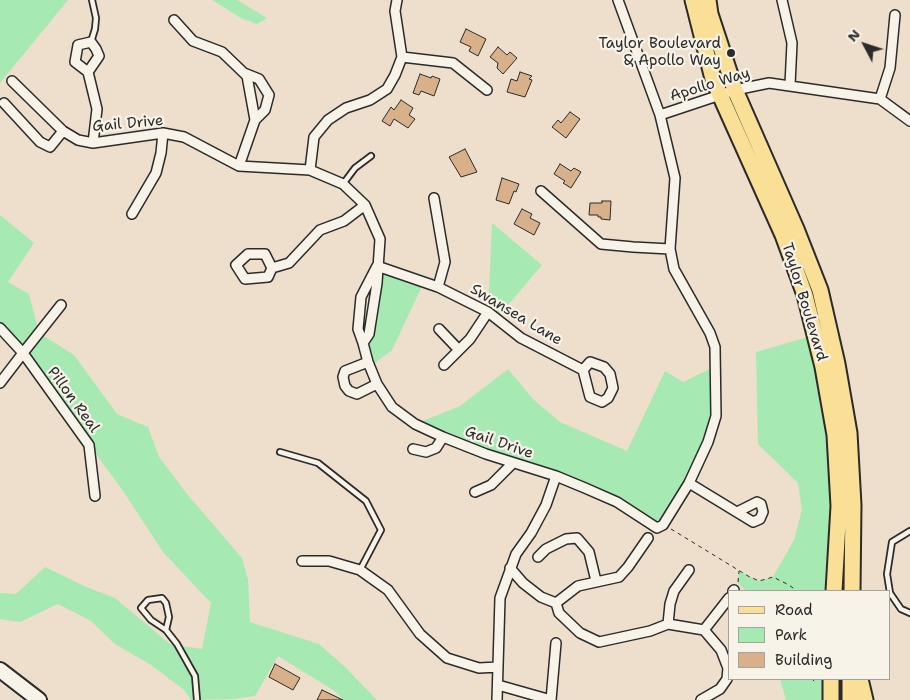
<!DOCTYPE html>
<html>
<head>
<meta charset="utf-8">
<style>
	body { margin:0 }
	#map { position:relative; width:910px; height:700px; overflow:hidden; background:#eedfcc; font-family:"Shantell Sans",sans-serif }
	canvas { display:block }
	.legend { position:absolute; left:728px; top:590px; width:162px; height:90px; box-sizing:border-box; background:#f7f3e8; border:1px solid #a5a39c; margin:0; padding:6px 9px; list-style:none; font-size:15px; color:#2b2b2b }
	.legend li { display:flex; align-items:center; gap:10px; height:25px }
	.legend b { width:25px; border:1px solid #a5a39c }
	.north { position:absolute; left:840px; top:20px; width:50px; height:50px; -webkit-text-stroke:4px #f7f3e8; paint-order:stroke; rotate:310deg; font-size:14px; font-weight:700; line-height:20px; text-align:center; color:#2b2b2b }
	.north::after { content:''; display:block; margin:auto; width:18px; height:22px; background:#2b2b2b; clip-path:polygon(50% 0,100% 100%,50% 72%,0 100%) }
</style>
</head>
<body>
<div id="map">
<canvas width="910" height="700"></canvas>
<ul class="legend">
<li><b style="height:6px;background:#f9e096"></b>Road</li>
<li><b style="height:14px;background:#a7e9b2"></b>Park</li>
<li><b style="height:14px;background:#d8b089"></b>Building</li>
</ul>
<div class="north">N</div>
</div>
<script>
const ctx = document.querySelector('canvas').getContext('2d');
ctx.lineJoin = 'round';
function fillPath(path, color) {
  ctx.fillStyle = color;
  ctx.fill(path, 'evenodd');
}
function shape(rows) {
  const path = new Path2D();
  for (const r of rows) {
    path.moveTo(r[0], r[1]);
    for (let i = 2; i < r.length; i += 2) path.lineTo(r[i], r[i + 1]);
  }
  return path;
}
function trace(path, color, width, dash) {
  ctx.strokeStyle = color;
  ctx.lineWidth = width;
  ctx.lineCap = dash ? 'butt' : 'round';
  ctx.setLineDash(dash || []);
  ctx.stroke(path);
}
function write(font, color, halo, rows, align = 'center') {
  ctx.font = font + ' "Shantell Sans",sans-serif';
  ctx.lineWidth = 4.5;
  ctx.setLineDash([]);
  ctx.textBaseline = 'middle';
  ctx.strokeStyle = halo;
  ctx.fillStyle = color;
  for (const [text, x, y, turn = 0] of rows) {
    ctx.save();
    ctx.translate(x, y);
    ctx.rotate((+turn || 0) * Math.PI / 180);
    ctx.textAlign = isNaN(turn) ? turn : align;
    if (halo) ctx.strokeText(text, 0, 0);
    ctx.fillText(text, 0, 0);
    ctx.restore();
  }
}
fillPath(shape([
	[0,0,68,0,0,83],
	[212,0,237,0,267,18,257,24,241,18],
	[0,215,34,243,8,282,29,294,39,333,74,355,117,414,148,427,159,457,187,494,242,558,248,580,250,622,319,644,344,666,377,700,344,700,333,690,278,656,255,696,235,699,191,700,184,690,151,665,115,644,91,621,58,604,20,622,0,619,0,593,16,594,45,567,84,586,115,598,170,644,202,649,211,603,163,552,123,491,23,353,0,328],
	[492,223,542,265,497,318,488,312],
	[377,266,424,282,392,350,370,367,363,343,369,334],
	[815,335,835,435,834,591,746,591,738,583,739,571,759,581,773,577,794,540,802,510,798,483,758,444,756,352],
	[716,366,716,416,689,483,657,528,617,502,415,424,460,406,508,369,533,399,560,422,627,451,665,371,683,382],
	[780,679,831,679,831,700,786,700]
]), '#a7e9b2');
const building = shape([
	[466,29,486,39,478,56,469,51,471,47,460,42,466,29],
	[498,47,507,55,510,52,517,58,503,74,497,68,498,63,490,57,498,47],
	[520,72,532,76,529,79,532,80,525,97,507,92,511,79,517,81,520,72],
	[420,74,431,78,432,76,440,79,434,96,421,91,419,95,413,93,420,74],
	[401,100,413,108,409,115,415,119,408,128,394,119,390,126,382,121,391,107,394,110,401,100],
	[570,112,580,119,566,138,552,127,558,120,561,123,570,112],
	[465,149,477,172,461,177,449,157,465,149],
	[560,164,571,171,574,168,581,172,571,188,563,183,565,181,554,174,560,164],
	[502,178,519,184,516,192,514,191,509,204,496,200,502,178],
	[602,201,611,201,610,220,601,219,601,217,598,217,598,215,589,215,590,203,602,203,602,201],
	[522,209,532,214,530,218,540,223,534,235,514,224,522,209],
	[275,664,300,678,293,690,269,677,275,664],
	[322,690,343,700,317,700,322,690]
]);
fillPath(building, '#d8b089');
trace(building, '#2b2b2b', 1);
const lane = shape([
	[91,42,95,29,96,18,92,0],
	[343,184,355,168,371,156],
	[280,452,318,463,366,501,381,530,360,570],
	[910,531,892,542,887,574,890,593,901,609,910,613],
	[166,630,169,617,166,603,162,598,148,600,141,608,151,620,166,630,177,644,195,676,197,700]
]);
const street = shape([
	[782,0,792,43,790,85],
	[174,20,193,41,222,52,247,76,255,120,239,166],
	[402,57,453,63,487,90],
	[88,72,99,56,96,49,91,42,78,45,75,62,88,72,97,109,93,143],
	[244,73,259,79,269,95,265,110,255,120],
	[12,81,63,131,78,140,93,143,163,133,184,137,239,166,310,170,343,184,365,205,380,239,377,283,369,334,363,343,358,329,361,297,377,266],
	[880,99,890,68,895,15],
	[4,103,40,142,50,147,63,131],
	[660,115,735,90,769,83,880,99,910,121],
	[310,170,314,137,328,120,346,108,370,100,387,89,395,75,402,57,395,11,397,0],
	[541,191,601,244,633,247,670,249],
	[434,198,445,262,438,287],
	[132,214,156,173,161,153,163,133],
	[248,254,265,254,272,268,268,277,245,279,236,265,248,254],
	[377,266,438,287,488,312,521,338,583,370,590,397,602,402,608,398,613,388,610,374,604,367,590,362,583,370],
	[272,268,289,263,320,230,344,221,365,205],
	[61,305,23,353,89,445,95,496],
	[0,328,23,353,0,383],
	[439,329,459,350],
	[363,343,368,362,377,384,392,407,415,424,443,437,486,454,556,476,585,488,617,502,657,528,663,525,689,483,708,442,716,416,715,347,710,333,674,269,670,249,675,178,660,115,618,0],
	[368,362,345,371,343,377,345,386,349,391,357,394,377,384],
	[444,365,470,339,488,312],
	[413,449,426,452,436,448,443,437],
	[689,483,753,522,760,519,763,512,761,504,757,502,737,512],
	[475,492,491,485,513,463],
	[538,557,546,549,566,539,577,538,589,552,596,581],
	[302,561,329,561,360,570,388,590,420,634,447,658,479,668,498,667],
	[510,568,523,583,541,597,556,603,578,586,619,577,628,567,648,538],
	[733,591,734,590],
	[556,603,559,613,580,633,599,642,650,631,668,624,704,630,721,650,728,668,727,679,720,689,701,700],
	[668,624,670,604,674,591,689,570],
	[704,630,729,598],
	[498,685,551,700,556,643],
	[497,700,500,598,516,554,531,533,546,505,556,476]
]);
const secondary = shape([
	[0,670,39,700]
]);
const primary = shape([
	[693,0,713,79,783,235,805,295,823,367,835,435,839,506,834,591],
	[708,0,710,14,735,90,796,229,820,290,837,364,849,433,853,505,852,591],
	[860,679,865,700],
	[831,700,831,679],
	[850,700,850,679]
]);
trace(lane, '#2b2b2b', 8);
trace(street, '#2b2b2b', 12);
trace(secondary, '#2b2b2b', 18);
trace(primary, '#2b2b2b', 19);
trace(shape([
	[671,529,748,576,759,581,773,577,789,585,797,591],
	[738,582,739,571],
	[812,679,814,681]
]), '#2b2b2b', 1, [4, 4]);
trace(lane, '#f7f3e8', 4.5);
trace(street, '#f7f3e8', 9);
trace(secondary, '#f7f3e8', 14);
trace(primary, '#f9e096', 15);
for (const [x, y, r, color] of [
	[731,53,5,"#2b2b2b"]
]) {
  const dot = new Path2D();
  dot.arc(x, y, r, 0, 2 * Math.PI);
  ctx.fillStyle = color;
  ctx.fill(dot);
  trace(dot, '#f7f3e8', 2);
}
write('15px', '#2b2b2b', '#f7f3e8', [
	["Taylor Boulevard",721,44],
	["& Apollo Way",721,61]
], 'right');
write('15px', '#2b2b2b', '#f7f3e8', [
	["Apollo Way",710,85,-17],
	["Gail Drive",128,124,-5],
	["Taylor Boulevard",804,302,73],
	["Swansea Lane",516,315,31],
	["Pillon Real",73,400,54],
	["Gail Drive",499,443,19]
]);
</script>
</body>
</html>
